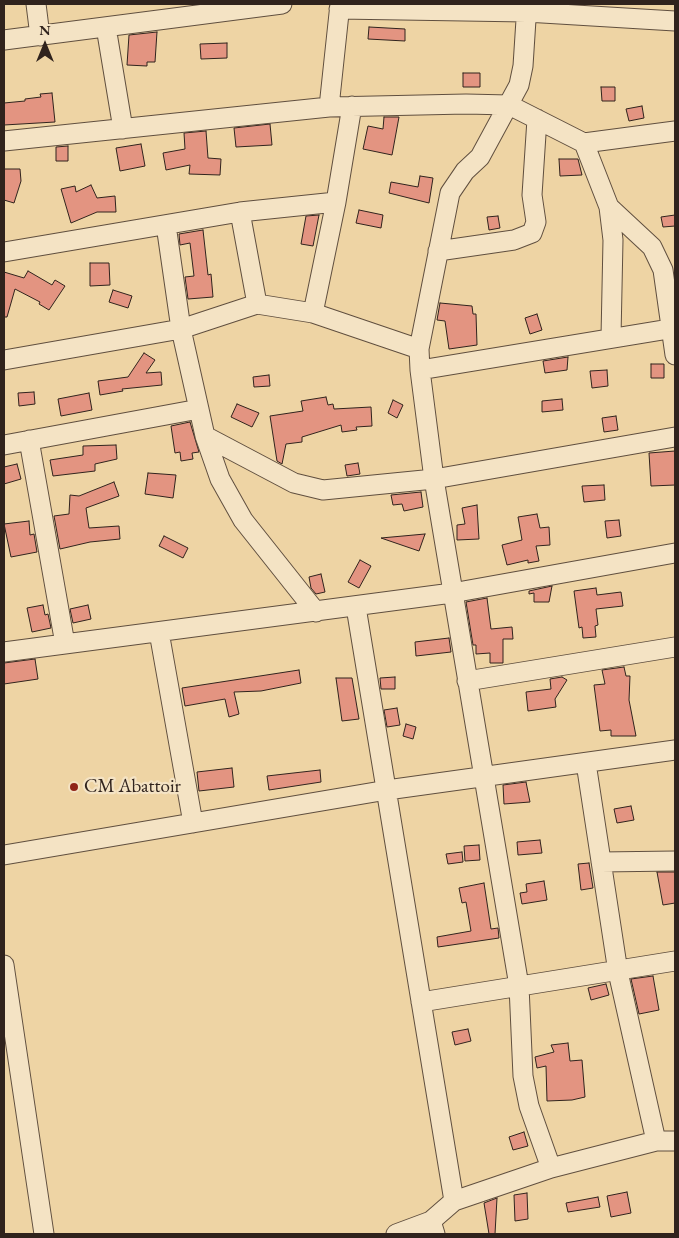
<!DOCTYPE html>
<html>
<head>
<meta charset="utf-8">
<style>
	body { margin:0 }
	#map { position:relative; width:679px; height:1238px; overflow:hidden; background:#eed4a4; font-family:"EB Garamond",serif }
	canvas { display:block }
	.frame { position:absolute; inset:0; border:5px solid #30231d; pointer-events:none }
	.north { position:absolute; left:20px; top:20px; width:50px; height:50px; -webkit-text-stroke:4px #f4e3c4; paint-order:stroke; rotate:0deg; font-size:14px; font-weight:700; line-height:20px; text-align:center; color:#30231d }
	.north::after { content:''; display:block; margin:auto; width:18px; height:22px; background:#30231d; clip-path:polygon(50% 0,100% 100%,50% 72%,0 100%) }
</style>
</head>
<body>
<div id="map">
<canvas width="679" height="1238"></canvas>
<div class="frame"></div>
<div class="north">N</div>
</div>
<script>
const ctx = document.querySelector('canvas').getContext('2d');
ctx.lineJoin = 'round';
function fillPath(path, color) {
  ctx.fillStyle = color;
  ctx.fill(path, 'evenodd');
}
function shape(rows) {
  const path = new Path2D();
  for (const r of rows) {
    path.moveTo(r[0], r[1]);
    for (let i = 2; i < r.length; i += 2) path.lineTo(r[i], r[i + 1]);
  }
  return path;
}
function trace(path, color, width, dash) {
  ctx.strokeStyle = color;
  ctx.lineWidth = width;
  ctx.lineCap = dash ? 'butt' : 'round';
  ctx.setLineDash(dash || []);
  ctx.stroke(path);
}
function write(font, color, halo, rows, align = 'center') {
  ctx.font = font + ' "EB Garamond",serif';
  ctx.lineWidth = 4.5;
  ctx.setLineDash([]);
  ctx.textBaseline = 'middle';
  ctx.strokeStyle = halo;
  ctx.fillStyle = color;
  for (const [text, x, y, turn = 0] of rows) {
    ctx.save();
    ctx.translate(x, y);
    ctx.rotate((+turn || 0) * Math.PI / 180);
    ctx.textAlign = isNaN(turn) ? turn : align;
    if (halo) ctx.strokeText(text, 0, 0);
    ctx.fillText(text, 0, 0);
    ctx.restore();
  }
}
const building = shape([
	[369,27,405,29,405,41,368,39,369,27],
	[157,32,155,62,147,62,147,66,127,65,129,35,157,32],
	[227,43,227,58,201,59,200,44,227,43],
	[463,73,480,73,480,87,463,87,463,73],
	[601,87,615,87,615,101,602,101,601,87],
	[52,93,55,122,4,125,4,103,25,101,25,99,41,97,40,94,52,93],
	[642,106,644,118,629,121,626,109,642,106],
	[384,117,399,117,392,155,363,149,368,126,383,129,384,117],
	[270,124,272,145,236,147,234,128,270,124],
	[206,131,208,158,221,159,220,175,189,174,190,165,166,170,163,153,185,149,184,133,206,131],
	[141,144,145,166,120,171,116,148,141,144],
	[68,146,68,161,56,161,56,147,68,146],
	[559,159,578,159,582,175,560,176,559,159],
	[4,169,20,169,21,181,14,203,4,200,4,169],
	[420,176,433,178,429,203,389,193,391,182,418,187,420,176],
	[91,185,97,198,115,196,116,212,97,212,71,223,61,189,75,186,76,192,91,185],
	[359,210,383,215,381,228,356,223,359,210],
	[319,215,313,246,301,244,306,216,319,215],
	[675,215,675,226,663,227,661,217,675,215],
	[498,216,500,228,489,230,487,217,498,216],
	[203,230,208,275,211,274,213,297,188,299,185,277,194,276,190,243,180,245,179,234,203,230],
	[90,263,109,263,110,285,90,286,90,263],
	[28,271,52,285,55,280,65,286,49,310,39,304,40,302,15,289,7,317,4,317,4,272,24,278,28,271],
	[113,290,132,296,128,308,109,302,113,290],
	[440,303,472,306,473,314,476,314,477,345,449,349,445,321,437,320,440,303],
	[537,314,542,330,530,334,525,318,537,314],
	[144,353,155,360,146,373,161,372,162,385,122,389,123,391,100,395,98,381,128,377,144,353],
	[568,357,567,370,545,373,543,361,568,357],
	[651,364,664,364,664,378,651,378,651,364],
	[607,370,608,386,592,388,590,371,607,370],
	[269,375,270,386,254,387,253,377,269,375],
	[34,392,35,404,19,406,18,393,34,392],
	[89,393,92,410,61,416,58,399,89,393],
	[326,397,328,405,333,404,334,409,371,407,372,426,356,427,357,430,342,432,341,425,302,437,302,442,286,444,282,464,277,461,270,416,303,411,301,401,326,397],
	[562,399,563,410,542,412,542,401,562,399],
	[393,400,403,405,397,418,388,413,393,400],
	[237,404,259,413,252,427,231,417,237,404],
	[616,416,618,430,604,432,602,418,616,416],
	[190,422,199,452,192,453,193,459,181,461,180,452,175,453,171,426,190,422],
	[116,445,117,459,95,464,95,471,53,476,50,460,83,455,83,446,116,445],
	[675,451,675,485,651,486,649,453,675,451],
	[358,463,360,474,347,476,345,465,358,463],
	[17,464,21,479,4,484,4,467,17,464],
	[148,473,176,475,173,498,145,494,148,473],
	[114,482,119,496,86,508,89,528,119,526,120,539,90,542,60,549,54,516,69,514,70,495,79,496,114,482],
	[604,485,605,500,584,502,582,486,604,485],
	[421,492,423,507,404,511,402,504,393,505,391,495,421,492],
	[477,505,479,539,457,540,457,525,465,524,462,508,477,505],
	[537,514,540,528,549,527,550,545,536,546,539,561,528,563,528,560,507,565,502,545,522,540,518,517,537,514],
	[619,520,621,536,607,538,605,521,619,520],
	[29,521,30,535,34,534,37,552,11,557,4,524,29,521],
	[425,534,419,551,381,538,425,534],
	[164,536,188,548,183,558,159,546,164,536],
	[360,560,371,566,359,588,348,582,360,560],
	[321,574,325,592,316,594,311,588,309,577,321,574],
	[552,586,549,602,534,602,534,593,529,594,529,591,552,586],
	[596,588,597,595,621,592,623,606,596,609,598,625,595,626,596,637,583,638,582,627,579,628,574,591,596,588],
	[487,598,491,629,512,627,513,639,503,639,503,663,490,663,490,653,476,654,476,645,473,645,466,602,487,598],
	[43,605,45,615,48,614,51,628,32,632,27,608,43,605],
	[88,605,91,619,73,623,70,609,88,605],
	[449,638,451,652,416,656,415,642,449,638],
	[35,659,38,679,4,684,4,663,35,659],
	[624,667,626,676,630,676,629,700,636,736,611,736,611,730,600,731,594,685,605,684,602,670,624,667],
	[299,670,301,683,261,691,234,692,239,714,229,717,225,699,185,706,182,688,299,670],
	[395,677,395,689,381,689,380,678,395,677],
	[562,677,567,680,555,699,556,707,528,711,526,692,551,689,550,679,562,677],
	[336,678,352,678,359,719,342,721,336,678],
	[397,708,400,725,387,727,384,710,397,708],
	[406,724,416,727,413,739,403,736,406,724],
	[232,768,234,787,199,791,197,772,232,768],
	[320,770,321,782,269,790,267,776,320,770],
	[526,782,530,802,504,804,503,785,526,782],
	[631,806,634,820,617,823,614,809,631,806],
	[540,840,542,853,518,855,517,842,540,840],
	[479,845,480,860,465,861,464,846,479,845],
	[462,852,463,862,448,864,446,854,462,852],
	[589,863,593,888,581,890,578,864,589,863],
	[657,872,675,872,675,903,663,905,657,872],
	[544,881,547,900,522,904,520,893,527,892,526,884,544,881],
	[484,883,491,929,498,928,499,938,438,947,437,937,471,931,466,902,462,903,459,888,484,883],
	[653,976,659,1010,639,1014,631,979,653,976],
	[606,984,609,995,591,1000,588,988,606,984],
	[468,1029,471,1041,455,1045,452,1032,468,1029],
	[568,1043,570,1061,582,1060,585,1097,572,1100,547,1101,546,1066,537,1068,535,1057,554,1052,551,1045,568,1043],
	[524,1132,528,1146,513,1150,509,1137,524,1132],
	[627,1192,631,1213,611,1217,607,1196,627,1192],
	[527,1193,528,1219,515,1221,514,1195,527,1193],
	[598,1197,600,1207,568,1212,566,1203,598,1197],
	[497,1198,495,1234,489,1234,484,1203,497,1198]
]);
fillPath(building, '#e39481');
trace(building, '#30231d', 1);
const minor = shape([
	[36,4,40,36],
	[527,4,523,66,519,85,480,157,465,171,450,193,419,349,420,370,434,479,519,986,523,1076,529,1106,551,1168],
	[339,9,526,12,675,21],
	[106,27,123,129],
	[4,40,282,4],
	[329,107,340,4],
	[4,141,329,107,466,104,509,105,584,143,675,131],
	[584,143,609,207,613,240,611,337],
	[609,207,652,247,663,270,675,355],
	[240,212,257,304],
	[166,225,181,329,205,436,220,479,243,520,316,612],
	[438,251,514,240,532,233,536,222,532,195,537,119],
	[4,252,240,212,336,202],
	[313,313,336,202,352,106],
	[4,360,181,329,257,304,313,313,419,349],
	[420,370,675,328],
	[205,436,294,483,323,490,434,479,675,437],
	[29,440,65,644],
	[4,445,199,409],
	[356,607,454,1201],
	[159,632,193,823],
	[4,652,452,593,675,553],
	[467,681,675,647],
	[586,763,618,972,656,1141],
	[4,855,387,790,675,750],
	[601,862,675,861],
	[4,965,44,1234],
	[421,1002,675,961],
	[431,1221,454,1201,551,1168,656,1141,675,1141],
	[396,1234,431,1221,435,1234]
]);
trace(minor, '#604f3f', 21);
trace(minor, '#f4e3c4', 19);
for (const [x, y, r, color] of [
	[74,787,5,"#8f2418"]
]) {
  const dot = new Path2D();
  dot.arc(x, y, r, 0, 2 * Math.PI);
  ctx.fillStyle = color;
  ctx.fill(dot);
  trace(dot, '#f4e3c4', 2);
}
write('19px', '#30231d', '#f4e3c4', [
	["CM Abattoir",84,787]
], 'left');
</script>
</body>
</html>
